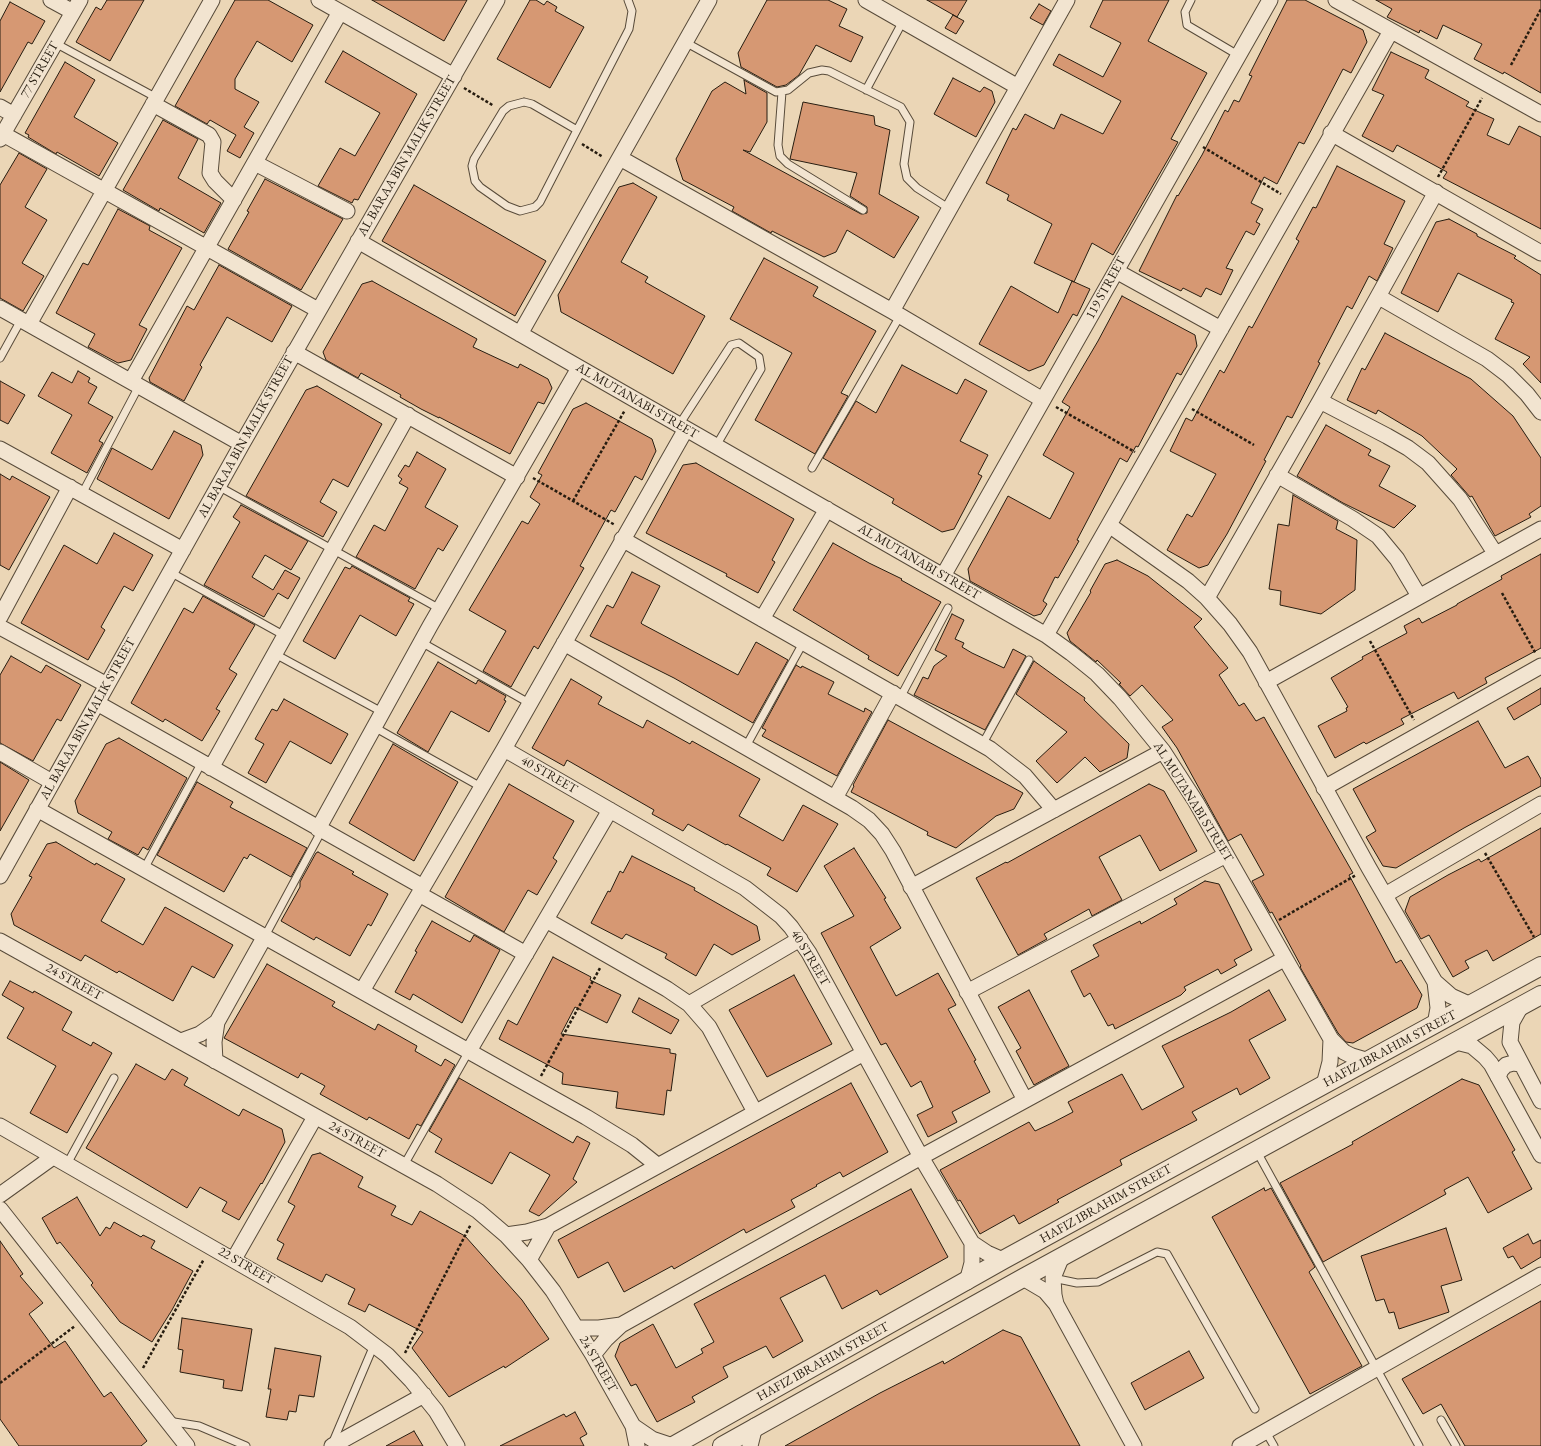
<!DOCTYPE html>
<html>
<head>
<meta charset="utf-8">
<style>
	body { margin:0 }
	canvas { display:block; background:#ebd6b6 }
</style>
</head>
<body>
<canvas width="1541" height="1446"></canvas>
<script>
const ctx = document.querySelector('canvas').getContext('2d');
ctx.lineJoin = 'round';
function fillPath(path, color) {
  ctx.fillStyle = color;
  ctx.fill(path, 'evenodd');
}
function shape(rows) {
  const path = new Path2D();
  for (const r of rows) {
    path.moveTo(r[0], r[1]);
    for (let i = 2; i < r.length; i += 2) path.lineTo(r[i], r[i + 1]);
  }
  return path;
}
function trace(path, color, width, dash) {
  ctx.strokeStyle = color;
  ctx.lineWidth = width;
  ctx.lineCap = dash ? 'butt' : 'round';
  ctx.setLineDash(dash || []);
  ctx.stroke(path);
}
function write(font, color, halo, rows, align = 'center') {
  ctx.font = font + ' "EB Garamond",serif';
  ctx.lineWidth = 3;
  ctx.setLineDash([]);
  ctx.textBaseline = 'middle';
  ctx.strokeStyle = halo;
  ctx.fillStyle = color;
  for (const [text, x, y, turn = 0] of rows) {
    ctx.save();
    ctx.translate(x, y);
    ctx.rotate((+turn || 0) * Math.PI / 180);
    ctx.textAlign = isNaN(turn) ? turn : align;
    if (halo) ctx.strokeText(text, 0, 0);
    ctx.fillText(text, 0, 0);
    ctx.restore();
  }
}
const building = shape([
	[107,0,144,0,110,61,76,42,96,7,101,10,107,0],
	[235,0,268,0,313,25,292,62,257,41,235,79,235,89,259,102,244,127,254,133,240,158,227,151,236,135,210,120,207,124,175,106,235,0],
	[372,0,467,0,444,41,372,0],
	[530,0,536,0,544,5,547,1,557,7,555,11,584,27,550,88,497,59,530,0],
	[767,0,828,0,847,9,839,26,863,37,851,62,816,45,799,75,786,85,777,87,741,67,738,53,767,0],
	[927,0,967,0,957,17,927,0],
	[1103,0,1169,0,1148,41,1207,73,1171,139,1178,142,1113,255,1092,243,1074,282,1034,263,1052,224,1007,200,1009,195,986,183,1013,128,1016,130,1025,114,1054,129,1061,114,1103,134,1121,101,1053,65,1059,54,1103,77,1121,43,1090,27,1103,0],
	[1287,0,1305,0,1363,30,1367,42,1351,73,1343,69,1304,144,1299,142,1277,184,1264,177,1251,203,1263,209,1256,222,1260,224,1254,235,1246,231,1226,268,1233,270,1221,295,1206,288,1201,297,1183,288,1181,291,1139,271,1177,195,1178,196,1202,155,1225,110,1228,112,1234,100,1239,102,1252,76,1249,75,1287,0],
	[1376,0,1541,0,1541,93,1504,72,1503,74,1474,59,1482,44,1443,25,1437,39,1420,30,1419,33,1387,17,1392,9,1376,0],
	[10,2,45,21,32,44,28,42,0,92,0,21,10,2],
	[1039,4,1051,11,1043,25,1030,18,1039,4],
	[953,15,964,21,956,34,945,28,953,15],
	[343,51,417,94,358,200,354,199,352,203,318,186,340,148,355,156,380,113,325,82,343,51],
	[1391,52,1429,70,1425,78,1469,102,1466,106,1494,119,1487,135,1509,145,1519,126,1541,137,1541,229,1443,178,1447,172,1397,145,1393,152,1362,136,1384,95,1372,90,1391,52],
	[65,62,95,80,74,117,118,143,99,176,57,152,56,154,28,137,29,135,25,133,65,62],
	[953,78,980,92,984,87,992,91,995,102,976,137,934,114,953,78],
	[744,80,767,93,767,122,750,152,743,150,861,214,867,213,867,207,850,196,857,173,790,159,803,102,874,116,875,125,890,130,879,194,919,217,894,258,847,230,836,252,824,257,772,231,771,233,732,211,734,207,683,180,676,159,712,91,725,82,746,94,744,80],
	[163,120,198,139,178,178,221,203,204,233,160,208,159,211,123,190,163,120],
	[19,153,47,169,25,207,47,220,22,263,44,276,23,311,0,298,0,185,19,153],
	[1337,166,1405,201,1384,244,1393,248,1377,281,1369,276,1352,309,1347,306,1318,362,1320,363,1292,418,1287,416,1264,460,1266,461,1227,534,1208,565,1199,568,1167,550,1187,514,1192,517,1216,474,1170,451,1186,418,1192,421,1220,370,1224,373,1249,326,1252,328,1299,241,1296,239,1313,207,1316,208,1337,166],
	[265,179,343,219,301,290,228,249,249,212,247,211,265,179],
	[633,183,657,197,621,262,648,277,645,282,705,316,673,374,561,312,558,295,619,187,633,183],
	[414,185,546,261,515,316,382,241,414,185],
	[118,209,150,226,149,230,182,248,139,325,147,329,131,360,118,363,88,347,95,334,56,313,83,263,88,265,118,209],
	[1449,219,1477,234,1477,236,1516,256,1514,258,1541,275,1541,383,1523,364,1530,357,1495,339,1514,303,1511,302,1512,300,1458,273,1438,312,1401,293,1436,222,1449,219],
	[764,258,818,287,813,296,876,331,841,393,848,396,815,454,755,420,792,353,730,319,764,258],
	[219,265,292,306,272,342,227,317,200,365,202,367,184,401,150,382,149,378,187,306,194,310,219,265],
	[372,281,477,339,473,347,518,368,520,364,548,379,552,388,544,404,538,402,510,454,439,417,439,418,421,409,400,397,401,395,361,373,358,378,326,360,323,352,362,284,372,281],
	[1072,281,1090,289,1077,316,1073,314,1044,365,1029,371,979,344,1011,286,1058,313,1072,281],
	[1122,296,1195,335,1197,346,1181,375,1177,373,1138,447,1136,446,1127,462,1120,458,1077,540,1079,541,1058,578,1055,577,1043,601,1047,604,1041,614,1034,616,970,581,968,569,1008,496,1050,519,1074,473,1043,455,1070,407,1062,402,1098,341,1122,296],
	[1385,333,1471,379,1513,416,1541,458,1541,506,1529,514,1531,517,1495,536,1472,496,1470,497,1451,475,1457,469,1422,436,1378,410,1376,414,1347,400,1362,368,1365,370,1385,333],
	[902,365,957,394,965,379,987,391,960,441,988,455,978,474,982,476,954,529,942,532,892,503,894,499,823,458,856,401,876,413,902,365],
	[78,371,90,378,88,382,97,387,88,403,113,417,99,441,103,443,87,473,51,453,72,415,38,396,52,372,72,383,78,371],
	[0,381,25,395,8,424,0,420,0,381],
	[317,386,382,424,348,487,333,479,320,502,337,512,323,537,246,496,306,390,317,386],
	[586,403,652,439,656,451,642,480,635,476,615,512,611,510,580,566,584,568,538,649,534,646,511,687,483,671,506,631,469,610,522,521,528,524,540,504,530,497,542,475,538,473,573,409,586,403],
	[1326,425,1371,450,1368,455,1390,466,1379,486,1416,506,1394,528,1343,503,1297,476,1326,425],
	[174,431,201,445,203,455,169,519,97,479,112,448,152,470,174,431],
	[417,452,446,469,425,507,458,526,443,551,438,548,415,589,356,557,374,525,385,531,408,488,399,483,402,479,398,476,405,465,409,467,417,452],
	[696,463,794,519,772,560,775,562,758,593,726,576,727,574,646,533,683,465,696,463],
	[0,474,10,480,12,476,50,497,9,570,0,565,0,474],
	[1293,495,1338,521,1336,529,1357,540,1355,590,1321,614,1280,605,1281,591,1269,589,1278,524,1289,526,1293,495],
	[241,505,308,541,291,570,265,555,252,577,273,590,285,570,300,578,288,599,278,593,264,617,204,585,240,522,233,517,241,505],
	[114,533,153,555,133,591,124,586,101,627,105,630,88,660,21,623,64,545,97,564,114,533],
	[833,543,869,563,902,579,901,580,941,602,898,676,868,659,869,656,793,610,833,543],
	[1541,554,1541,648,1485,678,1487,683,1458,699,1454,692,1401,719,1404,724,1366,744,1364,742,1335,758,1318,726,1347,711,1346,708,1348,707,1331,678,1363,659,1362,657,1407,633,1404,626,1419,618,1422,623,1457,605,1457,604,1502,579,1501,576,1541,554],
	[1117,560,1148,576,1202,619,1194,627,1228,668,1219,675,1239,706,1244,703,1256,721,1264,717,1353,873,1349,875,1396,963,1401,960,1422,995,1417,1008,1353,1043,1346,1042,1338,1033,1300,967,1301,966,1272,912,1270,913,1252,881,1264,875,1241,834,1228,841,1177,748,1162,727,1173,720,1142,685,1130,696,1119,684,1121,683,1097,660,1096,662,1070,641,1067,633,1091,592,1090,591,1105,564,1117,560],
	[352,566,410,598,408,601,414,604,396,636,360,615,335,659,303,641,345,567,350,569,352,566],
	[632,572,660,586,641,623,642,624,738,675,756,642,788,660,753,723,674,678,590,636,607,605,613,608,632,572],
	[203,596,255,625,229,669,237,674,216,709,220,711,202,741,165,719,163,722,131,703,184,608,193,613,203,596],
	[952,614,964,620,955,639,964,643,962,647,972,653,1004,668,1013,649,1026,656,985,730,914,695,923,677,928,679,934,666,947,656,935,650,952,614],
	[11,656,41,673,46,665,81,685,61,721,57,719,33,761,0,743,0,675,11,656],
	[1034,661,1085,698,1084,700,1129,744,1127,758,1100,772,1085,757,1057,783,1036,761,1067,732,1016,694,1034,661],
	[438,662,476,684,478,680,506,696,504,700,506,701,489,732,451,711,428,752,397,733,438,662],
	[796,665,801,668,802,666,834,682,828,694,864,712,865,708,872,712,837,776,762,736,766,730,762,728,796,665],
	[571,679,602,697,598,704,643,728,647,720,690,744,692,741,760,779,739,816,783,841,803,805,838,824,797,892,767,875,771,868,727,844,726,845,688,824,683,831,652,814,654,810,567,760,564,766,532,748,571,679],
	[1541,688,1541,704,1514,720,1507,708,1541,688],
	[284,699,348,734,331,764,290,741,266,783,248,773,264,744,255,739,272,709,277,711,284,699],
	[888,720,1023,793,1014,809,996,816,956,848,927,835,928,832,851,792,854,786,853,785,888,720],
	[1478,721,1505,768,1528,756,1541,779,1541,786,1464,828,1396,868,1383,866,1366,837,1376,831,1353,789,1478,721],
	[119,738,187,778,148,850,143,847,138,855,108,839,112,832,78,813,75,801,106,744,119,738],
	[393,744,458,782,414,861,349,823,393,744],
	[0,762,29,780,0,831,0,762],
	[197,782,233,802,230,807,307,848,291,877,250,854,247,859,244,857,224,892,157,855,197,782],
	[509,784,574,821,553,858,557,861,537,895,528,890,504,932,445,897,509,784],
	[1149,784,1164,791,1197,851,1160,871,1140,835,1099,857,1122,900,1092,916,1089,909,1044,934,1047,939,1018,955,976,878,1006,862,1007,863,1149,784],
	[1541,828,1541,934,1493,961,1487,950,1465,961,1469,968,1453,977,1429,935,1421,939,1405,911,1410,897,1448,875,1479,859,1481,862,1541,828],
	[56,842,95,865,96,863,125,879,101,921,143,945,165,907,233,945,214,978,192,966,173,1001,119,971,117,973,85,955,81,961,14,925,11,914,32,877,29,876,47,844,56,842],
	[854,848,886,898,884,899,901,928,870,947,896,996,938,973,956,1005,948,1009,976,1060,974,1061,990,1092,952,1112,957,1122,928,1137,917,1115,933,1107,921,1081,911,1087,886,1043,881,1045,821,933,854,916,824,866,854,848],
	[318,852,354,872,352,874,388,894,371,926,368,924,350,956,316,937,314,940,281,921,300,887,300,882,316,853,318,852],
	[632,856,695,888,694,890,757,926,760,940,732,955,714,944,696,976,665,958,667,954,626,934,622,939,591,923,608,891,610,892,620,871,623,873,632,856],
	[1205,881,1219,884,1252,950,1234,960,1237,965,1221,974,1218,969,1184,987,1186,990,1181,995,1115,1029,1113,1024,1108,1026,1090,993,1084,997,1071,971,1099,956,1093,945,1140,921,1141,924,1177,904,1174,899,1205,881],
	[432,921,470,942,474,935,500,950,462,1023,413,994,410,1000,395,992,417,952,415,951,432,921],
	[553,957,591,977,590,980,621,995,607,1023,575,1007,561,1034,670,1049,670,1053,676,1054,671,1091,667,1090,664,1115,616,1108,618,1092,562,1084,563,1073,499,1039,508,1020,517,1025,553,957],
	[267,964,335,1002,332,1006,375,1030,378,1024,417,1046,415,1051,441,1066,445,1059,455,1065,421,1126,417,1124,409,1139,369,1117,367,1120,320,1094,325,1086,301,1073,298,1078,224,1038,267,964],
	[794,975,832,1044,767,1077,729,1010,794,975],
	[10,981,33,993,34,991,72,1012,62,1030,91,1046,93,1042,112,1053,67,1133,30,1113,56,1066,7,1038,24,1008,2,995,10,981],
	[1029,990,1069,1066,1034,1085,1016,1051,1021,1048,998,1007,1029,990],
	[1269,990,1286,1020,1249,1040,1270,1078,1240,1095,1237,1088,1192,1112,1197,1120,1120,1160,1122,1165,1057,1200,1059,1202,1019,1224,1014,1215,980,1234,960,1200,958,1201,940,1170,1029,1122,1035,1131,1052,1123,1073,1112,1068,1102,1122,1074,1142,1110,1184,1087,1162,1046,1231,1012,1269,990],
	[639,998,679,1020,671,1034,632,1012,639,998],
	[136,1064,165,1080,172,1069,188,1078,184,1085,239,1116,243,1109,282,1129,285,1142,262,1184,261,1183,239,1220,222,1211,227,1202,200,1187,187,1208,86,1148,136,1064],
	[459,1078,573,1143,577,1136,590,1143,573,1179,577,1182,539,1216,529,1211,550,1175,510,1152,492,1184,435,1152,442,1139,429,1131,459,1078],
	[1462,1079,1479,1085,1515,1150,1512,1152,1532,1189,1488,1213,1468,1177,1444,1190,1446,1194,1323,1262,1280,1183,1353,1144,1352,1142,1462,1079],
	[851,1083,888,1152,843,1177,840,1172,816,1185,817,1186,791,1200,795,1207,746,1233,744,1229,674,1269,672,1266,624,1292,608,1262,578,1278,558,1240,851,1083],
	[320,1153,363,1177,358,1187,396,1206,391,1215,412,1225,420,1211,465,1236,522,1300,549,1339,505,1368,504,1366,449,1397,412,1348,423,1332,369,1304,365,1312,348,1304,355,1289,326,1274,322,1282,277,1259,284,1244,277,1240,295,1206,288,1202,312,1155,320,1153],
	[1264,1188,1265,1191,1271,1188,1315,1267,1309,1272,1362,1366,1310,1394,1212,1217,1264,1188],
	[911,1189,948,1257,880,1295,877,1290,842,1309,825,1275,780,1298,803,1341,773,1358,766,1346,723,1367,728,1377,692,1397,695,1402,657,1422,636,1384,631,1386,615,1356,620,1343,653,1324,676,1368,703,1353,701,1349,714,1342,694,1304,911,1189],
	[77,1197,100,1236,106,1227,110,1229,114,1222,141,1237,143,1235,155,1241,151,1248,193,1271,172,1310,152,1342,120,1322,91,1285,93,1283,60,1242,57,1244,42,1218,77,1197],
	[1446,1228,1462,1280,1441,1286,1449,1312,1399,1329,1394,1312,1389,1313,1384,1299,1376,1301,1361,1256,1446,1228],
	[1528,1234,1533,1244,1541,1240,1541,1257,1521,1269,1513,1256,1508,1258,1503,1248,1528,1234],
	[0,1241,23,1274,20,1276,43,1303,29,1314,54,1348,65,1341,104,1397,111,1392,147,1441,141,1446,19,1446,0,1419,0,1241],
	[1541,1301,1541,1446,1465,1446,1441,1404,1423,1414,1402,1379,1541,1301],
	[182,1318,252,1329,242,1391,223,1388,224,1380,180,1372,183,1350,178,1349,182,1318],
	[1003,1330,1021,1337,1080,1446,785,1446,880,1393,943,1361,944,1364,1003,1330],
	[275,1348,321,1356,314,1397,299,1395,296,1412,289,1411,287,1420,266,1417,271,1389,268,1389,275,1348],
	[1189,1351,1204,1378,1145,1410,1131,1383,1189,1351],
	[575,1412,587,1434,580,1438,584,1446,500,1446,564,1414,566,1417,575,1412],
	[414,1431,423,1446,386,1446,414,1431]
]);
fillPath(building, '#d69873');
trace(building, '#271d10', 1);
const service = shape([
	[1191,0,1185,12,1187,25,1238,55],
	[685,42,776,92,788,90,809,73,822,70,829,71,901,107,910,122,904,164,907,178,917,188,950,209],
	[55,43,157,98],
	[866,90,903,21],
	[782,92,778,145,780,156,788,164,863,210],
	[524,102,532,104,577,130,540,202,535,207,520,211,507,206,480,187,475,181,472,166,474,159,503,111,509,106,524,102],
	[577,130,629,29,632,11,628,0],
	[0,358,21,320],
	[679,425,731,345,739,343,759,357,761,369,716,446],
	[812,468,900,316],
	[218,486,440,609],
	[82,494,139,386],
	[170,572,285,636],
	[421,642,529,703],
	[275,654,382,712],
	[900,698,948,608],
	[374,727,481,787],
	[982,745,1029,660],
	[745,748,803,643],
	[144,869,202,762],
	[265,936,322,830],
	[1256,1150,1419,1446],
	[67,1164,114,1078],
	[404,1165,469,1051],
	[1053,1278,1077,1283,1098,1282,1157,1252,1167,1254,1255,1409],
	[1441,1420,1456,1446],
	[168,1421,199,1426,246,1446],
	[1266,1432,1274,1446],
	[332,1444,374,1345]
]);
const minor = shape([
	[51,0,73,12],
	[319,0,454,76],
	[866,0,1018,87],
	[1336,0,1541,114],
	[153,104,209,135,213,142,210,173,215,181,234,200],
	[0,107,14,115],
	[1331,133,1541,253],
	[3,134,318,310],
	[0,139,80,0],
	[620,158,892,311,1043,400],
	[255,163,347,211],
	[358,241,1046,635,1071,653,1097,674,1120,698,1163,751,1196,802,1331,1039,1344,1052,1352,1056,1369,1061],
	[1116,271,1221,329],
	[1379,297,1487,359,1508,375,1527,394,1541,412],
	[0,308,242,444],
	[892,311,1067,0],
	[29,324,212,0],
	[520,334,709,0],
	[294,352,517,477],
	[131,381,340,12],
	[1320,401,1387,436,1408,448,1428,463,1460,499,1495,553],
	[0,449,183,550],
	[1277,475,1353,519,1378,536,1397,559,1419,596],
	[1109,525,1188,581,1207,598,1230,624,1250,652,1369,868,1435,982,1451,996,1471,1005],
	[622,539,990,749,1025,776,1054,810],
	[943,576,1270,0],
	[1207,598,1320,401,1436,192],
	[0,617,70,487],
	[762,619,827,509],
	[0,627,107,685],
	[1046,635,1391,31],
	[564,643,852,808,869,820,882,834,893,851,1025,1100],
	[1266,682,1541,529],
	[97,703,423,887],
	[504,749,745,888,781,916,791,927,809,953,921,1157,972,1243,987,1253,1003,1260],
	[0,752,52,782],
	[211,768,408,415],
	[1324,788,1541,666],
	[835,798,893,693],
	[37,809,586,1117,632,1145,657,1165],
	[318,829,430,626,579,368],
	[0,876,242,444,497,0],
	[911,887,1163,751],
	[419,894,526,954],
	[1385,895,1541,804],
	[546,920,667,989,689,1004,709,1027,755,1112],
	[0,941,437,1184,478,1211,506,1235,529,1260,553,1291,593,1355,633,1426,637,1446],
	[362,991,504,749,686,429],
	[967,992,1226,855],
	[689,1004,800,939],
	[1521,1006,1512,1022,1510,1042,1541,1101],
	[1435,1025,1438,1008,1435,982],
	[181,1041,200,1034,217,1022],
	[1456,1042,1472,1046,1485,1057,1491,1064,1541,1155],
	[469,1051,610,810],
	[215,1061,214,1042,217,1022,265,936],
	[1498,1077,1501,1070,1506,1065,1513,1063,1521,1064],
	[1324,1085,1330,1062,1331,1039],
	[0,1126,350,1327,387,1355,411,1380,436,1411,457,1446],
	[0,1195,53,1157],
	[0,1209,187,1446],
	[506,1235,527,1232,548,1226,864,1053],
	[234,1259,315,1117],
	[529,1260,548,1226],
	[1023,1278,1045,1291,1056,1304,1134,1446],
	[967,1282,972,1263,972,1243],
	[1056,1304,1054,1295,1053,1278,1062,1256],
	[577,1328,599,1328,621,1325],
	[593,1355,606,1339,621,1325,921,1157,1284,959],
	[633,1426,652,1439,673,1446],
	[332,1446,424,1395],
	[750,1446,755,1426],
	[1240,1446,1541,1275]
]);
const tertiary = shape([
	[673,1446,1003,1260,1541,966],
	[722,1446,1023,1278,1541,995]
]);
trace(service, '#584b3a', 9);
trace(minor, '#584b3a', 17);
trace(tertiary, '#584b3a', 20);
trace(shape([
	[1511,65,1541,9],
	[464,88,494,106],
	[582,144,603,157],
	[1203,147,1281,194],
	[1438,177,1482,98],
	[1056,407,1135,452],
	[1192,409,1254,445],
	[533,478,615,525],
	[573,501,625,410],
	[1502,593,1536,654],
	[1370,641,1414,720],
	[1485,853,1534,937],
	[1279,920,1356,875],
	[541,1076,600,968],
	[405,1353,471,1224],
	[143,1368,204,1259],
	[0,1383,75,1326]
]), '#271d10', 2.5, [3, 2]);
trace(service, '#f2e4d0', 7);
trace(minor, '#f2e4d0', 15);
trace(tertiary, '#f2e4d0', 18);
write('13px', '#271d10', '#f2e4d0', [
	["77 STREET",40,70,-60],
	["AL BARAA BIN MALIK STREET",407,156,-60],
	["119 STREET",1106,288,-61],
	["AL MUTANABI STREET",637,401,30],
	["AL BARAA BIN MALIK STREET",246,437,-61],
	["AL MUTANABI STREET",919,562,30],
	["AL BARAA BIN MALIK STREET",88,719,-61],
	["40 STREET",549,775,30],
	["AL MUTANABI STREET",1193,802,58],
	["40 STREET",810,958,59],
	["24 STREET",74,982,29],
	["HAFIZ IBRAHIM STREET",1390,1049,-28],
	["24 STREET",357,1140,29],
	["HAFIZ IBRAHIM STREET",1106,1204,-29],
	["22 STREET",246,1266,30],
	["HAFIZ IBRAHIM STREET",823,1362,-29],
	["24 STREET",598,1364,60]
]);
</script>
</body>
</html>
